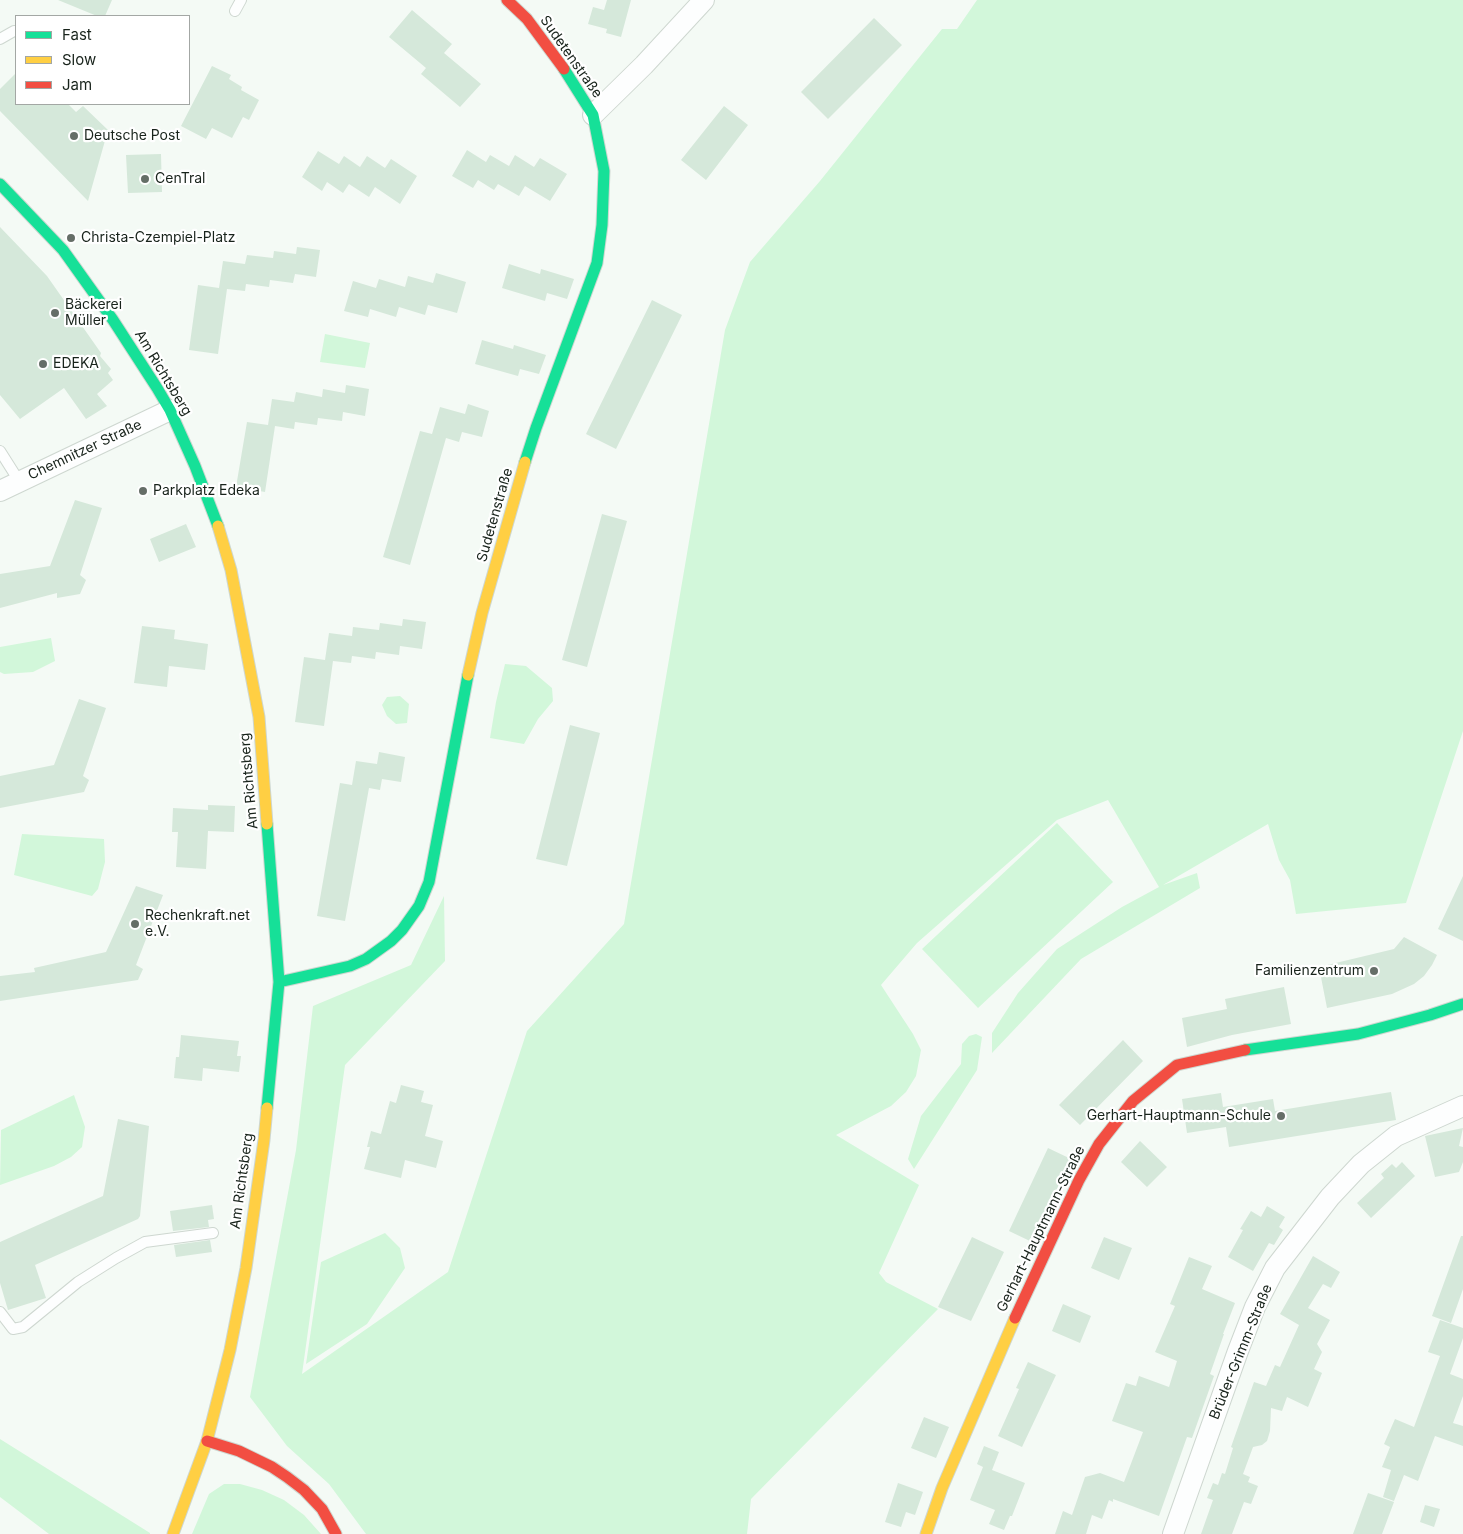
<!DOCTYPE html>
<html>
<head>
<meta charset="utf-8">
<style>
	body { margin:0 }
	#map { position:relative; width:1463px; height:1534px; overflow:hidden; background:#f4faf5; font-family:Inter,sans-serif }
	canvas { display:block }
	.legend { position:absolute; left:15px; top:15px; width:175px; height:90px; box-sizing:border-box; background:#fff; border:1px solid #a3a7a4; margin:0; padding:6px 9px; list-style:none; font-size:15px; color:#18231b }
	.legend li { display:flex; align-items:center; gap:10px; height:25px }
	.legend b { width:25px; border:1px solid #a3a7a4 }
</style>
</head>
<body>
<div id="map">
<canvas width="1463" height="1534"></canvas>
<ul class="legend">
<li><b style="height:6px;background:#16e098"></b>Fast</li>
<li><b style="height:6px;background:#ffcf43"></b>Slow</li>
<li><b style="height:6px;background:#f24e42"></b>Jam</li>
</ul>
</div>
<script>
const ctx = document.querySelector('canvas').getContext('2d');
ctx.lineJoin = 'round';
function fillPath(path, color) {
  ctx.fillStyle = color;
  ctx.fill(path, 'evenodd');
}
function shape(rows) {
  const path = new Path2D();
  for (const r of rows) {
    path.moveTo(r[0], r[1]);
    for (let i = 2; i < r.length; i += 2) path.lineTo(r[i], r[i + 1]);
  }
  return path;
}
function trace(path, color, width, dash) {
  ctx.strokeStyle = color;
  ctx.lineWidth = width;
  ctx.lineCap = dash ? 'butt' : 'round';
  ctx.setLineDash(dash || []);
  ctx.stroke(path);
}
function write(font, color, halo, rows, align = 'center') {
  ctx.font = font + ' Inter,sans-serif';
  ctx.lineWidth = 4.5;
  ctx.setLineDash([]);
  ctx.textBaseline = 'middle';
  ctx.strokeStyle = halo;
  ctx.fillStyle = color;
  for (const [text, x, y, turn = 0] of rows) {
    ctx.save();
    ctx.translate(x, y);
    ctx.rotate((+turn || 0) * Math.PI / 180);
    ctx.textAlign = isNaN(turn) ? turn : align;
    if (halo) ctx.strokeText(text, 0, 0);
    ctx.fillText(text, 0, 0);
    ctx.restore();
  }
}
fillPath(shape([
	[977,0,1463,0,1463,731,1406,903,1296,914,1290,880,1279,860,1268,824,1163,885,1197,873,1200,888,1081,959,992,1053,992,1033,1018,993,1057,949,1122,907,1159,887,1108,800,1057,820,917,943,881,985,913,1034,921,1050,916,1076,906,1092,891,1106,836,1135,919,1185,879,1273,886,1282,938,1309,751,1499,747,1534,366,1534,329,1484,287,1446,250,1397,296,1150,313,1006,411,965,444,896,445,961,345,1065,302,1374,448,1272,527,1031,624,924,725,330,750,262,820,181,942,29,957,29],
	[325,334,370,343,365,368,320,362],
	[51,638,55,661,33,672,4,674,0,672,0,647],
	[505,664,526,666,552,688,553,701,538,719,524,744,490,738,496,702],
	[400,696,409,704,407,723,396,724,387,716,382,705,387,697],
	[1057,823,1113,882,978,1008,922,949],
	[22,834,104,839,105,862,98,889,92,896,14,875],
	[976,1034,982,1037,977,1070,914,1169,908,1159,921,1116,961,1064,962,1044,969,1036],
	[74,1095,85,1127,82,1147,71,1157,54,1166,0,1185,1,1130],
	[385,1233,400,1248,405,1268,367,1324,306,1364,321,1262],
	[0,1439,150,1533,150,1534,49,1534,0,1497],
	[224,1484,240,1484,262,1490,284,1500,304,1515,321,1534,192,1534,209,1494]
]), '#d2f7da');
fillPath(shape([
	[58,0,112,0,105,16,97,16],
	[607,0,631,0,621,37,606,33,607,29,588,24,593,7,604,10],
	[412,10,452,44,444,53,481,84,460,107,421,74,426,68,389,37],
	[874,18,902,45,828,119,801,92],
	[212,66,231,75,229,79,242,87,241,90,259,100,249,120,243,117,232,138,212,128,206,139,181,126],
	[16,73,16,104,68,104,76,112,83,106,108,130,88,201,0,111,0,89],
	[724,106,748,125,706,180,681,160],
	[467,150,486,162,490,155,509,166,515,155,534,167,540,158,567,174,550,201,525,186,519,196,498,184,494,190,478,180,473,188,452,176],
	[318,151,339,164,344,156,360,167,367,156,385,168,391,159,417,176,400,204,375,187,369,197,349,184,343,193,327,182,322,191,302,177],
	[161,154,162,192,128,193,126,155],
	[0,227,47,276,101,353,100,356,111,369,108,373,113,380,97,394,107,406,86,419,64,388,20,419,0,395],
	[297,247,320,250,316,277,295,274,293,283,270,280,269,287,246,284,245,291,227,289,218,354,189,350,198,285,219,288,223,261,245,264,247,255,273,258,274,251,296,254],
	[509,264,540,274,541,269,574,279,567,299,547,293,545,301,502,288],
	[436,273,466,282,457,313,428,305,425,315,399,307,396,317,370,309,368,317,344,311,353,281,376,288,379,279,405,287,408,276,433,283],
	[652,300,682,315,616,449,586,434],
	[482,340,513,349,514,345,546,355,539,374,520,369,518,376,475,364],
	[346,385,369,389,365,416,343,412,342,421,318,418,317,425,295,422,294,429,275,426,265,492,236,487,247,422,268,425,272,399,294,402,296,392,322,397,323,389,345,393],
	[468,404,489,411,482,437,462,432,459,442,446,438,410,565,383,557,420,431,432,434,440,407,465,414],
	[75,500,102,508,80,575,86,580,80,594,57,598,57,593,0,608,0,574,50,566],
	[602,514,627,521,587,667,562,660],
	[186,524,196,547,159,562,150,539],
	[403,619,426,622,422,649,400,646,399,655,376,652,375,659,352,656,351,663,333,661,324,726,295,722,304,657,325,660,329,633,352,636,353,627,379,630,380,623,402,626],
	[142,626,175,630,174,639,208,644,205,670,169,666,167,687,134,683],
	[79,699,106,708,83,776,89,780,84,792,0,808,0,776,54,765],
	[570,725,600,733,567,866,536,859],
	[379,752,405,757,401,782,382,779,380,790,369,788,345,921,317,916,340,783,352,785,356,761,377,764],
	[208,805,235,806,234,832,208,831,206,869,176,867,178,832,172,832,173,808,208,810],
	[1463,876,1463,941,1438,929],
	[136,886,163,895,136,965,143,969,138,980,0,1001,0,976,35,972,34,968,106,952],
	[1404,937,1437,955,1432,965,1424,976,1414,984,1392,994,1327,1008,1319,967,1394,949],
	[1284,987,1291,1024,1232,1035,1187,1047,1182,1018,1227,1009,1225,999],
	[181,1035,239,1041,237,1056,241,1056,239,1072,203,1068,202,1081,174,1078,176,1057,179,1057],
	[1123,1040,1143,1061,1080,1125,1059,1105],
	[401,1085,424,1091,421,1102,433,1105,425,1136,443,1141,436,1168,405,1160,401,1178,364,1169,370,1147,367,1147,371,1131,381,1134,390,1101,396,1103],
	[1391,1092,1396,1120,1229,1147,1226,1127,1187,1133,1182,1099,1221,1093,1223,1107,1273,1099,1275,1111],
	[118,1119,149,1126,140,1216,138,1219,35,1265,46,1298,8,1310,0,1283,0,1242,103,1196],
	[1463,1128,1459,1146,1463,1147,1463,1162,1459,1172,1435,1177,1425,1136],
	[1140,1141,1167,1167,1147,1187,1121,1162],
	[1048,1148,1071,1159,1032,1242,1009,1231],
	[1402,1162,1415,1176,1371,1218,1357,1203,1384,1178,1381,1174,1392,1164,1396,1168],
	[212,1205,214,1219,208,1220,209,1227,173,1231,170,1211],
	[1267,1206,1285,1217,1279,1227,1283,1230,1274,1245,1269,1243,1253,1271,1228,1257,1243,1230,1240,1229,1251,1211,1261,1217],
	[1461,1236,1463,1236,1463,1289,1451,1323,1432,1316],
	[972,1237,1004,1252,971,1321,938,1307],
	[1104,1237,1132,1248,1119,1280,1091,1268],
	[210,1240,212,1252,176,1257,174,1245],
	[1313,1256,1340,1272,1331,1288,1323,1284,1308,1308,1330,1320,1317,1344,1322,1352,1314,1369,1322,1373,1308,1407,1287,1397,1282,1411,1271,1408,1270,1431,1267,1441,1262,1445,1253,1447,1243,1474,1250,1477,1248,1482,1258,1486,1251,1504,1244,1502,1232,1534,1201,1534,1213,1500,1207,1498,1213,1483,1218,1485,1222,1473,1225,1474,1233,1448,1231,1447,1254,1382,1266,1386,1275,1365,1280,1367,1299,1325,1280,1314],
	[1189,1257,1212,1266,1202,1289,1235,1303,1223,1334,1224,1334,1210,1374,1214,1376,1192,1438,1187,1437,1159,1516,1113,1499,1113,1502,1109,1500,1102,1519,1092,1515,1086,1534,1055,1534,1063,1511,1072,1515,1085,1477,1100,1473,1124,1482,1143,1432,1112,1421,1126,1383,1136,1386,1139,1376,1169,1387,1177,1361,1155,1352,1175,1306,1170,1304],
	[1063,1304,1091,1316,1080,1343,1052,1331],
	[1440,1320,1463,1328,1463,1338,1450,1374,1463,1379,1463,1396,1453,1423,1463,1426,1463,1446,1435,1436,1418,1481,1404,1475,1394,1501,1383,1497,1391,1470,1382,1467,1390,1447,1384,1444,1395,1419,1414,1427,1440,1356,1428,1352],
	[1028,1362,1056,1375,1022,1447,998,1436,1019,1389,1016,1388],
	[924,1417,949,1427,936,1458,911,1448],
	[984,1446,999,1452,992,1470,1025,1483,1012,1516,1010,1516,1004,1530,989,1524,995,1510,970,1500,983,1467,977,1464],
	[898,1483,923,1492,915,1515,906,1512,901,1527,885,1522],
	[1368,1493,1394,1502,1382,1534,1353,1534],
	[1425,1505,1440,1509,1434,1527,1420,1522]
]), '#d5e8da');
const lane = shape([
	[235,11,241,0],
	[0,39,14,31,16,31],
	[0,451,19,481],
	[0,1312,13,1329,23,1327,78,1282,116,1258,145,1242,213,1233]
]);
const street = shape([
	[593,115,644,65,704,0],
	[0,491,170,410],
	[1173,1534,1238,1351,1255,1307,1275,1268,1330,1197,1361,1164,1396,1136,1463,1106]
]);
const fast = shape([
	[0,184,63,250,113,320,157,388,170,410,195,466,218,526],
	[525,462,536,428,597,263,602,225,604,171,593,115,564,69],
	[279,982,350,966,366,959,391,941,402,930,419,906,429,882,468,675],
	[1245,1050,1358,1034,1430,1015,1463,1004],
	[267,1108,279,982,267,824]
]);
const slow = shape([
	[218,526,231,570,259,717,267,824],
	[468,675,482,613,525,462],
	[173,1534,207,1441,230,1350,246,1268,264,1140,267,1108],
	[926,1534,942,1488,1015,1318]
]);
const jam = shape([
	[507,0,527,19,564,69],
	[1015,1318,1079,1180,1099,1144,1133,1101,1177,1065,1245,1050],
	[207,1441,239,1451,272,1467,287,1477,304,1490,322,1509,336,1534]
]);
trace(lane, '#ced7d0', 12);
trace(street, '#ced7d0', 22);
trace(fast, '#ced7d0', 13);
trace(slow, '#ced7d0', 13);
trace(jam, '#ced7d0', 13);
trace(lane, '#fdfefe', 10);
trace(street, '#fdfefe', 20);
trace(fast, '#16e098', 11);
trace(slow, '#ffcf43', 11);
trace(jam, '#f24e42', 11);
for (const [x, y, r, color] of [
	[74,136,5,"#656e67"],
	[145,179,5,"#656e67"],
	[71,238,5,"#656e67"],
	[55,313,5,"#656e67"],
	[43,364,5,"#656e67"],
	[143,491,5,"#656e67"],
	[135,924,5,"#656e67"],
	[1374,971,5,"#656e67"],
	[1281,1116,5,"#656e67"]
]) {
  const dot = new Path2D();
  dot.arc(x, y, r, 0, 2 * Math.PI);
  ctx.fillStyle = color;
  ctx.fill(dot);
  trace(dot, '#fff', 2);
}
write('14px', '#18231b', '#fff', [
	["Sudetenstraße",571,57,55],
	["Am Richtsberg",163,373,59],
	["Chemnitzer Straße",85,450,-25],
	["Sudetenstraße",495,515,-74],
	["Am Richtsberg",249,781,-95],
	["Am Richtsberg",242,1181,-82],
	["Gerhart-Hauptmann-Straße",1041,1229,-64],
	["Brüder-Grimm-Straße",1241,1352,-68]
]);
write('14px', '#18231b', '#fff', [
	["Deutsche Post",84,136],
	["CenTral",155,179],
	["Christa-Czempiel-Platz",81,238],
	["Bäckerei",65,305],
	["Müller",65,321],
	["EDEKA",53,364],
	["Parkplatz Edeka",153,491],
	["Rechenkraft.net",145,916],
	["e.V.",145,932],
	["Familienzentrum",1364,971,"right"],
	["Gerhart-Hauptmann-Schule",1271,1116,"right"]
], 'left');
</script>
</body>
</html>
